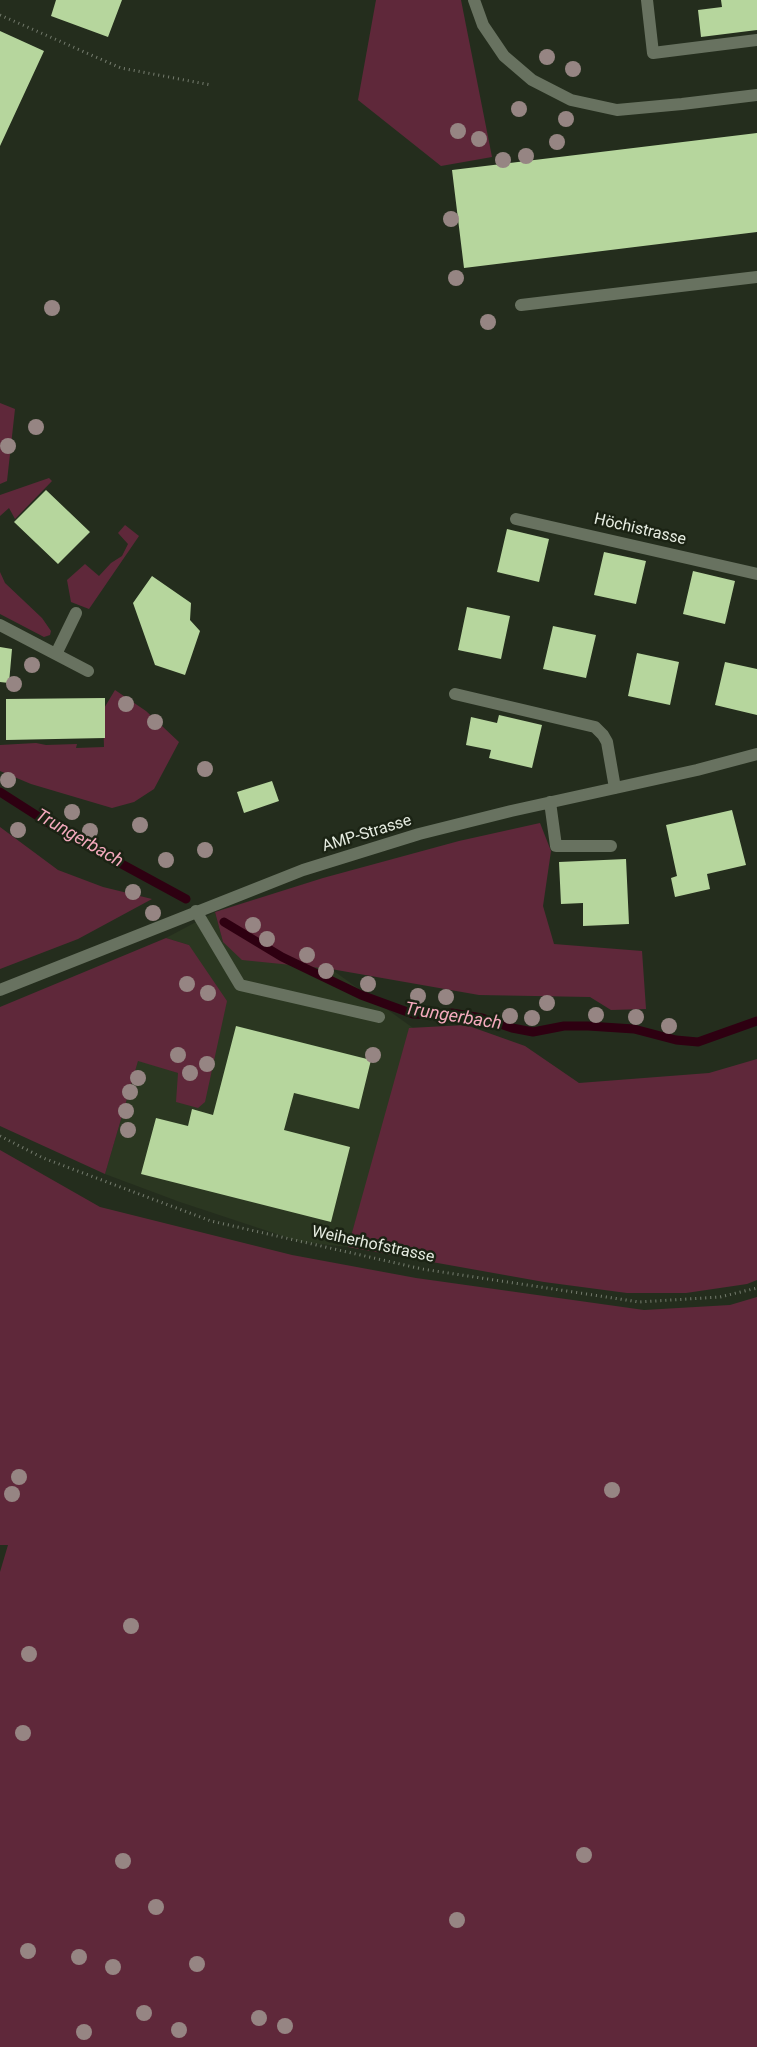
<!DOCTYPE html>
<html>
<head>
<meta charset="utf-8">
<style>
	body { margin:0 }
	canvas { display:block; background:#242d1d }
</style>
</head>
<body>
<canvas width="757" height="2047"></canvas>
<script>
const ctx = document.querySelector('canvas').getContext('2d');
ctx.lineJoin = 'round';
function fillPath(path, color) {
  ctx.fillStyle = color;
  ctx.fill(path, 'evenodd');
}
function shape(rows) {
  const path = new Path2D();
  for (const r of rows) {
    path.moveTo(r[0], r[1]);
    for (let i = 2; i < r.length; i += 2) path.lineTo(r[i], r[i + 1]);
  }
  return path;
}
function trace(path, color, width, dash) {
  ctx.strokeStyle = color;
  ctx.lineWidth = width;
  ctx.lineCap = dash ? 'butt' : 'round';
  ctx.setLineDash(dash || []);
  ctx.stroke(path);
}
function write(font, color, halo, rows, align = 'center') {
  ctx.font = font + ' Roboto,sans-serif';
  ctx.lineWidth = 5;
  ctx.setLineDash([]);
  ctx.textBaseline = 'middle';
  ctx.strokeStyle = halo;
  ctx.fillStyle = color;
  for (const [text, x, y, turn = 0] of rows) {
    ctx.save();
    ctx.translate(x, y);
    ctx.rotate((+turn || 0) * Math.PI / 180);
    ctx.textAlign = isNaN(turn) ? turn : align;
    if (halo) ctx.strokeText(text, 0, 0);
    ctx.fillText(text, 0, 0);
    ctx.restore();
  }
}
fillPath(shape([
	[215,912,223,942,331,969,413,1028,348,1247,301,1242,180,1202,105,1174,138,1060,178,1073,189,945,166,938]
]), '#2b3721');
fillPath(shape([
	[376,0,461,0,492,157,441,166,358,100],
	[0,403,15,409,7,481,0,484],
	[49,478,52,481,15,519,9,508,0,516,0,495],
	[125,525,139,536,89,609,71,602,67,580,85,564,99,576,111,563,122,556,128,544,118,533],
	[0,572,5,583,42,618,51,631,50,635,44,637,0,614],
	[115,690,146,711,179,742,154,789,134,802,112,808,31,784,0,771,0,745,36,743,46,745,77,744,76,748,104,747,103,710],
	[540,823,551,851,543,906,554,944,642,951,646,1009,611,1010,590,997,479,995,331,969,242,960,223,942,215,912,323,878,459,841],
	[0,827,58,870,103,887,152,899,78,939,0,969],
	[166,938,189,945,227,1001,205,1102,198,1108,176,1102,178,1073,138,1061,105,1174,0,1126,0,1007],
	[466,1025,525,1046,579,1083,709,1073,757,1059,757,1280,747,1284,686,1293,627,1293,544,1282,348,1247,409,1028],
	[0,1150,100,1207,292,1255,416,1278,644,1310,730,1305,757,1297,757,2047,0,2047,0,1572,8,1545,0,1545]
]), '#5f283a');
trace(shape([
	[0,792,61,831,186,899],
	[224,922,282,957,361,995,413,1014,431,1015,452,1013,482,1018,512,1028,533,1032,564,1026,588,1026,634,1029,676,1040,698,1042,757,1021]
]), '#2e0011', 9);
fillPath(shape([
	[56,0,122,0,108,37,51,16],
	[721,0,757,0,757,30,701,37,698,10,722,7],
	[0,31,44,51,0,146],
	[757,133,757,232,464,268,452,170],
	[46,490,90,532,58,564,14,522],
	[507,529,549,539,539,582,497,572],
	[604,552,646,561,636,604,594,595],
	[693,571,735,581,725,624,683,614],
	[152,576,191,603,190,620,200,631,185,675,155,665,133,603],
	[467,607,510,616,501,659,458,650],
	[553,626,596,635,586,678,543,669],
	[0,647,12,649,9,683,0,682],
	[637,653,679,662,670,705,628,696],
	[725,662,757,669,757,715,715,705],
	[105,698,105,738,6,740,6,699],
	[499,715,542,725,532,768,489,758,491,750,466,745,471,717,497,723],
	[272,781,279,801,244,813,237,792],
	[732,810,746,865,707,874,710,889,675,897,671,878,677,876,666,825],
	[626,859,629,924,583,926,583,903,561,904,559,862],
	[236,1026,371,1060,359,1109,294,1093,284,1130,350,1147,331,1222,141,1174,156,1118,188,1126,192,1109,213,1115]
]), '#b6d69d');
trace(shape([
	[0,15,121,68,211,85],
	[0,1136,43,1158,211,1221,422,1269,639,1302,720,1297,757,1288]
]), '#767d6f', 3, [1, 4]);
trace(shape([
	[474,0,483,25,504,56,532,80,571,100,617,110,682,104,757,95],
	[647,0,653,53,757,40],
	[521,305,757,277],
	[516,519,757,574],
	[0,625,88,671],
	[56,654,76,613],
	[455,694,595,727,603,735,607,742,615,788],
	[550,802,556,846,611,846],
	[196,911,240,985,379,1017],
	[0,990,303,870,419,834,511,811,697,770,757,754]
]), '#687260', 12);
ctx.fillStyle = '#968583';
for (const [x, y] of [
	[547,57],
	[573,69],
	[519,109],
	[566,119],
	[458,131],
	[479,139],
	[557,142],
	[526,156],
	[503,160],
	[451,219],
	[456,278],
	[52,308],
	[488,322],
	[36,427],
	[8,446],
	[32,665],
	[14,684],
	[126,704],
	[155,722],
	[205,769],
	[8,780],
	[72,812],
	[140,825],
	[18,830],
	[90,831],
	[205,850],
	[166,860],
	[133,892],
	[153,913],
	[253,925],
	[267,939],
	[307,955],
	[326,971],
	[187,984],
	[368,984],
	[208,993],
	[418,996],
	[446,997],
	[547,1003],
	[596,1015],
	[510,1016],
	[636,1017],
	[532,1018],
	[669,1026],
	[178,1055],
	[373,1055],
	[207,1064],
	[190,1073],
	[138,1078],
	[130,1092],
	[126,1111],
	[128,1130],
	[19,1477],
	[612,1490],
	[12,1494],
	[131,1626],
	[29,1654],
	[23,1733],
	[584,1855],
	[123,1861],
	[156,1907],
	[457,1920],
	[28,1951],
	[79,1957],
	[197,1964],
	[113,1967],
	[144,2013],
	[259,2018],
	[285,2026],
	[179,2030],
	[84,2032]
]) {
  ctx.beginPath();
  ctx.arc(x, y, 8, 0, 2 * Math.PI);
  ctx.fill();
}
write('16px', '#e6ece1', '#1b2314', [
	["Höchistrasse",640,530,13],
	["AMP-Strasse",367,834,-17],
	["Weiherhofstrasse",373,1245,12]
]);
write('italic 18px', '#f4aabd', '#1b2314', [
	["Trungerbach",79,839,30],
	["Trungerbach",453,1017,9]
]);
</script>
</body>
</html>
